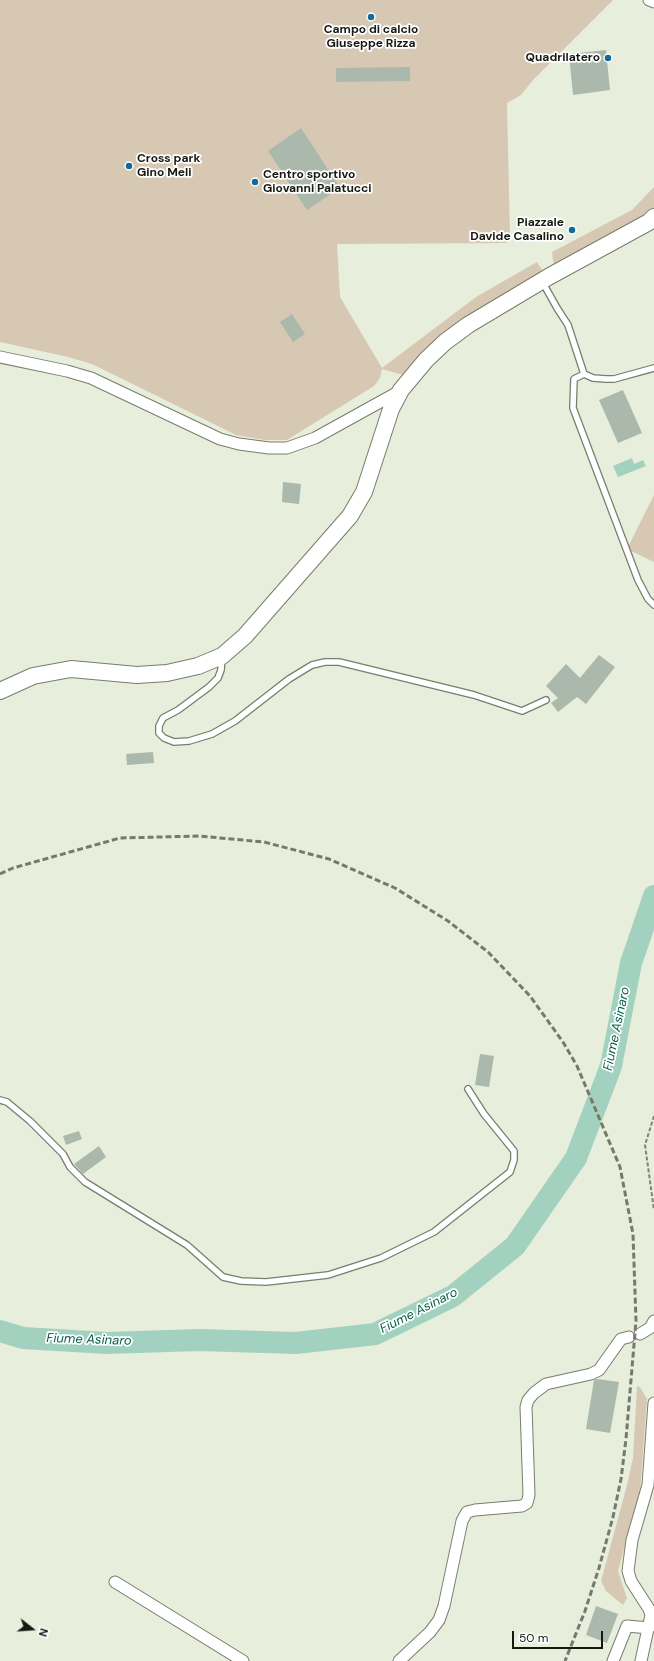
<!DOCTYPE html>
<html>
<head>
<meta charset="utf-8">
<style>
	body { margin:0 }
	#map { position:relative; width:654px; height:1661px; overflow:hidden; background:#e7eedb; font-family:"DM Sans",sans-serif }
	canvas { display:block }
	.north { position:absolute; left:12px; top:1609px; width:40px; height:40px; -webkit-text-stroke:3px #fff; paint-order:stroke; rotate:107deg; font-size:11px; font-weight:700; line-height:16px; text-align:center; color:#161811 }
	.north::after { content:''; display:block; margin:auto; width:14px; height:18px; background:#161811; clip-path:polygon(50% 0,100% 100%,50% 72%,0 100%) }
	.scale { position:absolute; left:512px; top:1631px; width:91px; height:18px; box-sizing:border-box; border:2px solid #161811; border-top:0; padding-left:5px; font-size:12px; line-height:14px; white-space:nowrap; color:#161811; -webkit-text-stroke:3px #fff; paint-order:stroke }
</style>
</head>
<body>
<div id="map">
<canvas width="654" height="1661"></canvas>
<div class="north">N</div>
<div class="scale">50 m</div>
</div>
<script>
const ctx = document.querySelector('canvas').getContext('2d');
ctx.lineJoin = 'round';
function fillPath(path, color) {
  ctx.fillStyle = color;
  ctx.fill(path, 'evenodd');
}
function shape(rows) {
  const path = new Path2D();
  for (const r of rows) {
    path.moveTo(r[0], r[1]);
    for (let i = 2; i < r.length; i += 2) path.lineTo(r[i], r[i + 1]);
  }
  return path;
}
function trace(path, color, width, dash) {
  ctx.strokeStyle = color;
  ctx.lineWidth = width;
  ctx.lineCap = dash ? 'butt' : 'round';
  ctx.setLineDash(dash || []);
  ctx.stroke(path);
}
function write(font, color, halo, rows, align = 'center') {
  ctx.font = font + ' "DM Sans",sans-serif';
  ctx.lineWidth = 3.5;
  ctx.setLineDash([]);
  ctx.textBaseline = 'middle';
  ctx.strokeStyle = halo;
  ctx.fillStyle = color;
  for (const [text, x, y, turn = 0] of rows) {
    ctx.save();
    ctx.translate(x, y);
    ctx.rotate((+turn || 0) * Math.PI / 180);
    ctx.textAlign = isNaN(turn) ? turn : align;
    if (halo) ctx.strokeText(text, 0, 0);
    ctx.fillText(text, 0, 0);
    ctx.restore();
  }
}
fillPath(shape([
	[0,0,613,0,533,80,521,95,507,103,510,238,506,243,337,244,340,297,382,368,476,297,537,262,544,273,446,332,427,348,403,375,382,369,380,378,374,386,287,440,265,440,236,435,92,364,68,357,0,342],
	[654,187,654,209,634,224,554,268,552,252,632,210],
	[654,495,654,562,627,549],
	[637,1386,640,1387,647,1399,640,1492,618,1571,627,1598,623,1605,606,1591,601,1581,627,1485,633,1458]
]), '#d7c8b3');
fillPath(shape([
	[632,458,634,464,643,460,646,466,618,477,613,466]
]), '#a3d1bf');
trace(shape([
	[0,1331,23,1338,107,1343,199,1340,296,1343,375,1334,453,1296,515,1246,576,1158,611,1066,631,963,654,896]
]), '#a3d1bf', 22);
fillPath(shape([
	[606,50,610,90,573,95,569,54],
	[410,67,410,81,336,82,336,68],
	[301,128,340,188,307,210,268,151],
	[292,314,305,334,293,342,280,322],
	[623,390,642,433,618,443,599,400],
	[283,482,301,484,299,504,282,502],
	[599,655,615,667,586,704,577,697,558,712,551,703,558,698,546,686,566,664,580,678],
	[153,752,154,763,127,765,126,754],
	[480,1054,494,1056,489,1087,475,1085],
	[79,1131,82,1139,66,1145,63,1136],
	[99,1146,106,1157,83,1174,74,1164],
	[597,1379,619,1382,610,1433,586,1429,594,1380],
	[596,1606,618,1614,607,1643,586,1635]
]), '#aab9ab');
const lane = shape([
	[543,283,557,308,568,325,584,374,574,379,573,408,638,580,648,599,654,605],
	[584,374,593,378,606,379,614,379,654,368],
	[222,658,221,670,218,678,209,687,178,710,163,718,159,726,159,733,164,738,174,742,189,741,212,734,235,721,289,679,312,665,325,662,339,662,474,695,522,711,546,700],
	[0,1100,7,1102,30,1121,63,1154,70,1167,85,1182,187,1245,223,1277,241,1281,266,1282,328,1275,381,1258,434,1232,510,1172,514,1160,514,1151,484,1114,468,1089]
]);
const street = shape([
	[649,0,654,2],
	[0,357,67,371,91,378,220,439,239,444,269,448,287,448,315,438,400,391],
	[640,1334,650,1328,654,1321],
	[115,1582,243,1661],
	[399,1661,430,1632,439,1620,444,1606,462,1521,467,1512,475,1510,522,1506,527,1503,529,1495,526,1407,528,1400,534,1393,546,1384,591,1374,599,1370,621,1339,629,1337],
	[613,1661,627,1626,649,1628],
	[641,1661,651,1615,649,1609,631,1581,628,1571,632,1540,648,1485,654,1403]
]);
const secondary = shape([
	[0,691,33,676,71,669,137,675,167,673,198,666,222,656,245,636,350,516,364,492,391,409,401,390,426,360,445,342,468,325,550,276,649,222,654,217]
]);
trace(lane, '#787d6d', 8);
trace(street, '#787d6d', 13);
trace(secondary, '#787d6d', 18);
trace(shape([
	[654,1116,645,1145,654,1210]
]), '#808477', 2, [4, 2]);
trace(lane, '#fff', 5.5);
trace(street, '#fff', 11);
trace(secondary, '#fff', 16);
trace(shape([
	[0,874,13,868,120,838,199,836,264,842,329,859,395,888,448,921,488,952,530,996,563,1042,577,1066,620,1167,633,1234,636,1321,626,1439,621,1479,613,1517,599,1568,585,1611,565,1661]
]), '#757a6d', 3, [6, 3]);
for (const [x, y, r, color] of [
	[371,17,4,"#15699a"],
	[608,58,4,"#15699a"],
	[129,166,4,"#15699a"],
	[255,182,4,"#15699a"],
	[572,230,4,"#15699a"]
]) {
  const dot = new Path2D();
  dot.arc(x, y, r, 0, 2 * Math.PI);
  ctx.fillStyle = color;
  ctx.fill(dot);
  trace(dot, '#fff', 1.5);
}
write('bold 12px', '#161811', '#fff', [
	["Campo di calcio",371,30,"center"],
	["Giuseppe Rizza",371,44,"center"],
	["Quadrilatero",600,58],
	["Cross park",137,159,"left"],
	["Gino Meli",137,173,"left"],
	["Centro sportivo",263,175,"left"],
	["Giovanni Palatucci",263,189,"left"],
	["Piazzale",564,223],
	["Davide Casalino",564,237]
], 'right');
write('italic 13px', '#055f49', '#fff', [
	["Fiume Asinaro",617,1029,-78],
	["Fiume Asinaro",419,1311,-27],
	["Fiume Asinaro",89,1340,2]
]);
</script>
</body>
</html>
